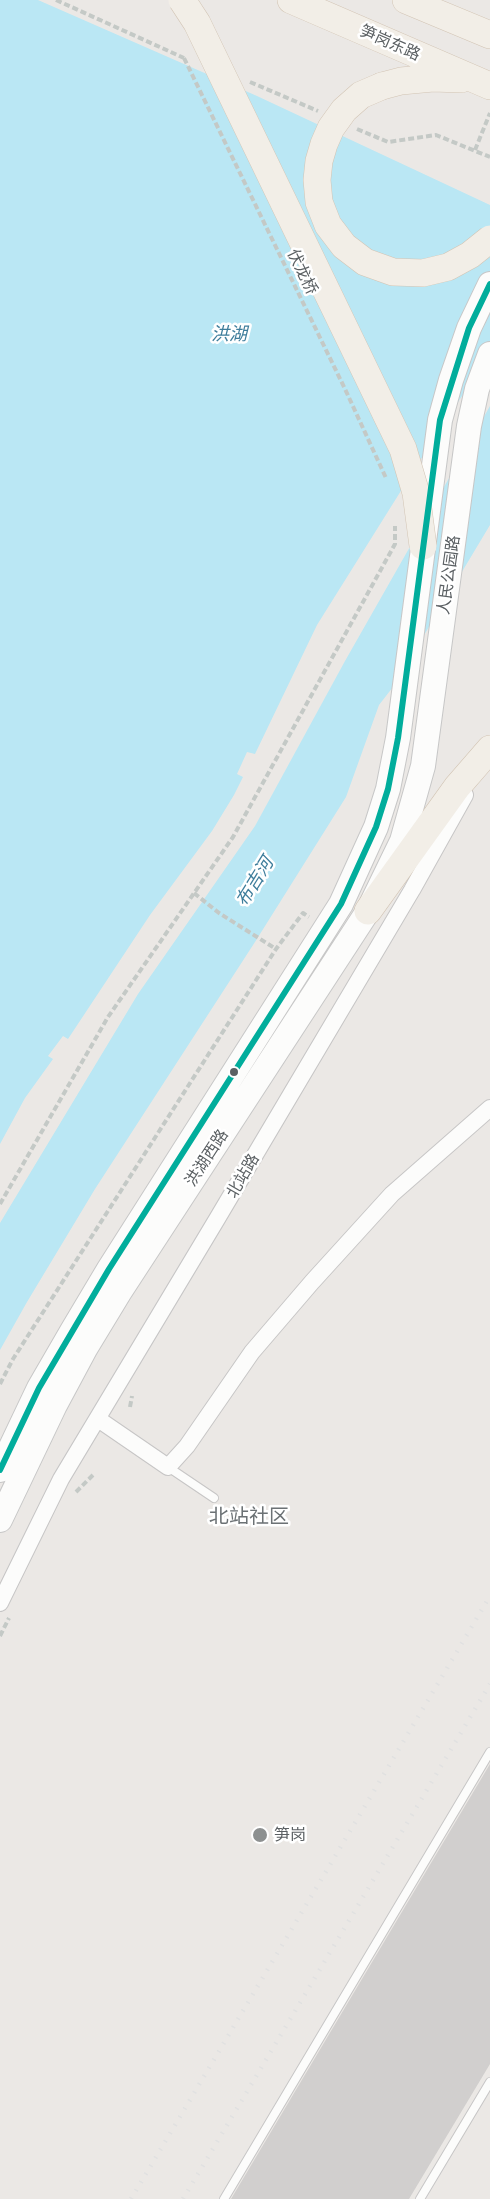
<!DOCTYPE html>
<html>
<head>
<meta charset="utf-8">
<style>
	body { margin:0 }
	canvas { display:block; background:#ebe8e5 }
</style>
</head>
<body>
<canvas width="490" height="2199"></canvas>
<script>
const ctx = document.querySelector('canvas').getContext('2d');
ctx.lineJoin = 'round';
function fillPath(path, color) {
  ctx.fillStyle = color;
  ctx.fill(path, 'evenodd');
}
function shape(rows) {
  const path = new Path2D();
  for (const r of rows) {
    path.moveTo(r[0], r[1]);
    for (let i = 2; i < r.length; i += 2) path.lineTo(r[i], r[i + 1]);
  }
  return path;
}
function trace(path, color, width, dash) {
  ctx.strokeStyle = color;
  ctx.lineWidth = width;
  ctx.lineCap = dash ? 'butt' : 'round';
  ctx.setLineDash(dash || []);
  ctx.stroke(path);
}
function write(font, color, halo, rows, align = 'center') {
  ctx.font = font + ' Inter,"Noto Sans SC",sans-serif';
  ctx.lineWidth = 5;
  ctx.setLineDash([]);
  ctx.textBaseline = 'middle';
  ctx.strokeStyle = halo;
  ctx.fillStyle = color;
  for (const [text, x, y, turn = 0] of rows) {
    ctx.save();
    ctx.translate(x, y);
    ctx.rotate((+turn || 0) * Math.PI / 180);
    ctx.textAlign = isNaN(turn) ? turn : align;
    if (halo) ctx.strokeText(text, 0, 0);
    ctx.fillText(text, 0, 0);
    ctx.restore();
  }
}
fillPath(shape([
	[0,0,38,0,257,96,490,205,490,353,419,462,317,625,255,754,247,752,237,774,243,777,234,795,212,831,150,915,68,1039,63,1036,48,1056,53,1059,25,1098,0,1144],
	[490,406,490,525,393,687,379,705,346,797,255,942,95,1189,27,1302,0,1350,0,1223,138,994,255,826,345,661]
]), '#bae7f4');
fillPath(shape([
	[490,1764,490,2064,409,2199,231,2199]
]), '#d1cfce');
const service = shape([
	[168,1467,214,1498],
	[224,2199,490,1752],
	[420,2199,490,2082]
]);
const minor = shape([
	[98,1419,168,1467,187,1446,252,1352,312,1282,392,1194,490,1108],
	[0,1603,61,1479,217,1219,412,890,465,795]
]);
const secondary = shape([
	[0,1470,39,1388,72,1331,109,1269,341,904,376,827,388,789,398,738,440,420,451,380,469,328,490,284],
	[0,1520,55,1405,85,1349,119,1293,368,911,402,841,423,766,469,426,477,389,490,354]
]);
const primary = shape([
	[291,0,490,86],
	[406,0,490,35],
	[382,86,401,81,433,78,461,79],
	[368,911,457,787,490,749]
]);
trace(service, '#c7c6c6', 10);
trace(minor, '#c7c6c6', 18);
trace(secondary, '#c7c7c7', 26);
trace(primary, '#d2c4b4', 28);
trace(shape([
	[56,0,184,58],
	[184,58,345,389,386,478],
	[250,82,318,111],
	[357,129,388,142,436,135,490,157],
	[475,150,490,113],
	[194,893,219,913,276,949],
	[0,1204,108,1017,233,837,395,544,395,526],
	[0,1384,13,1359,276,949,303,913,309,917],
	[130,1407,132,1396],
	[76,1492,95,1473],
	[0,1636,9,1618]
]), '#c4c9c6', 4, [6, 3]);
trace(service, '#fcfcfb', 8);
trace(minor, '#fcfcfb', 16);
trace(secondary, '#fcfcfb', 24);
trace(primary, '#f2eee7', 27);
trace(shape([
	[131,2199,490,1596],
	[183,2199,490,1684]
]), '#e1e1e1', 4.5, [1.5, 8]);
const primaryBridge = shape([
	[182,0,197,23,403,449,416,493,423,546],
	[382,86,361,95,344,110,331,128,324,144,319,161,317,180,319,202,328,225,344,246,365,262,393,272,423,273,448,267,470,255,490,239]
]);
trace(primaryBridge, '#d2c4b4', 28, []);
trace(primaryBridge, '#f2eee7', 27);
trace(shape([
	[0,1470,39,1388,109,1269,341,904,376,827,388,789,398,738,440,420,469,328,490,284]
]), '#01ad9c', 6);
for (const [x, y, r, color] of [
	[234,1072,5,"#5b6063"],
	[260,1835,8,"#8d9090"]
]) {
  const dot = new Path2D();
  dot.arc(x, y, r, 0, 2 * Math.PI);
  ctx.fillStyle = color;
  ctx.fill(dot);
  trace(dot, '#fff', 2);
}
write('16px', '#5b6063', '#fff', [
	["笋岗东路",390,43,24],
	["伏龙桥",302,272,64],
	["人民公园路",449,575,-82],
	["洪湖西路",207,1158,-57],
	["北站路",243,1176,-60]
]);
write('16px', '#5b6063', '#fff', [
	["笋岗",274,1835]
], 'left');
write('italic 18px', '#3e7d9b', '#fff', [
	["洪湖",229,335],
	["布吉河",255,882,-58]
]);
write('20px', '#6c7275', '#fff', [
	["北站社区",249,1517]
]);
</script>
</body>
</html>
